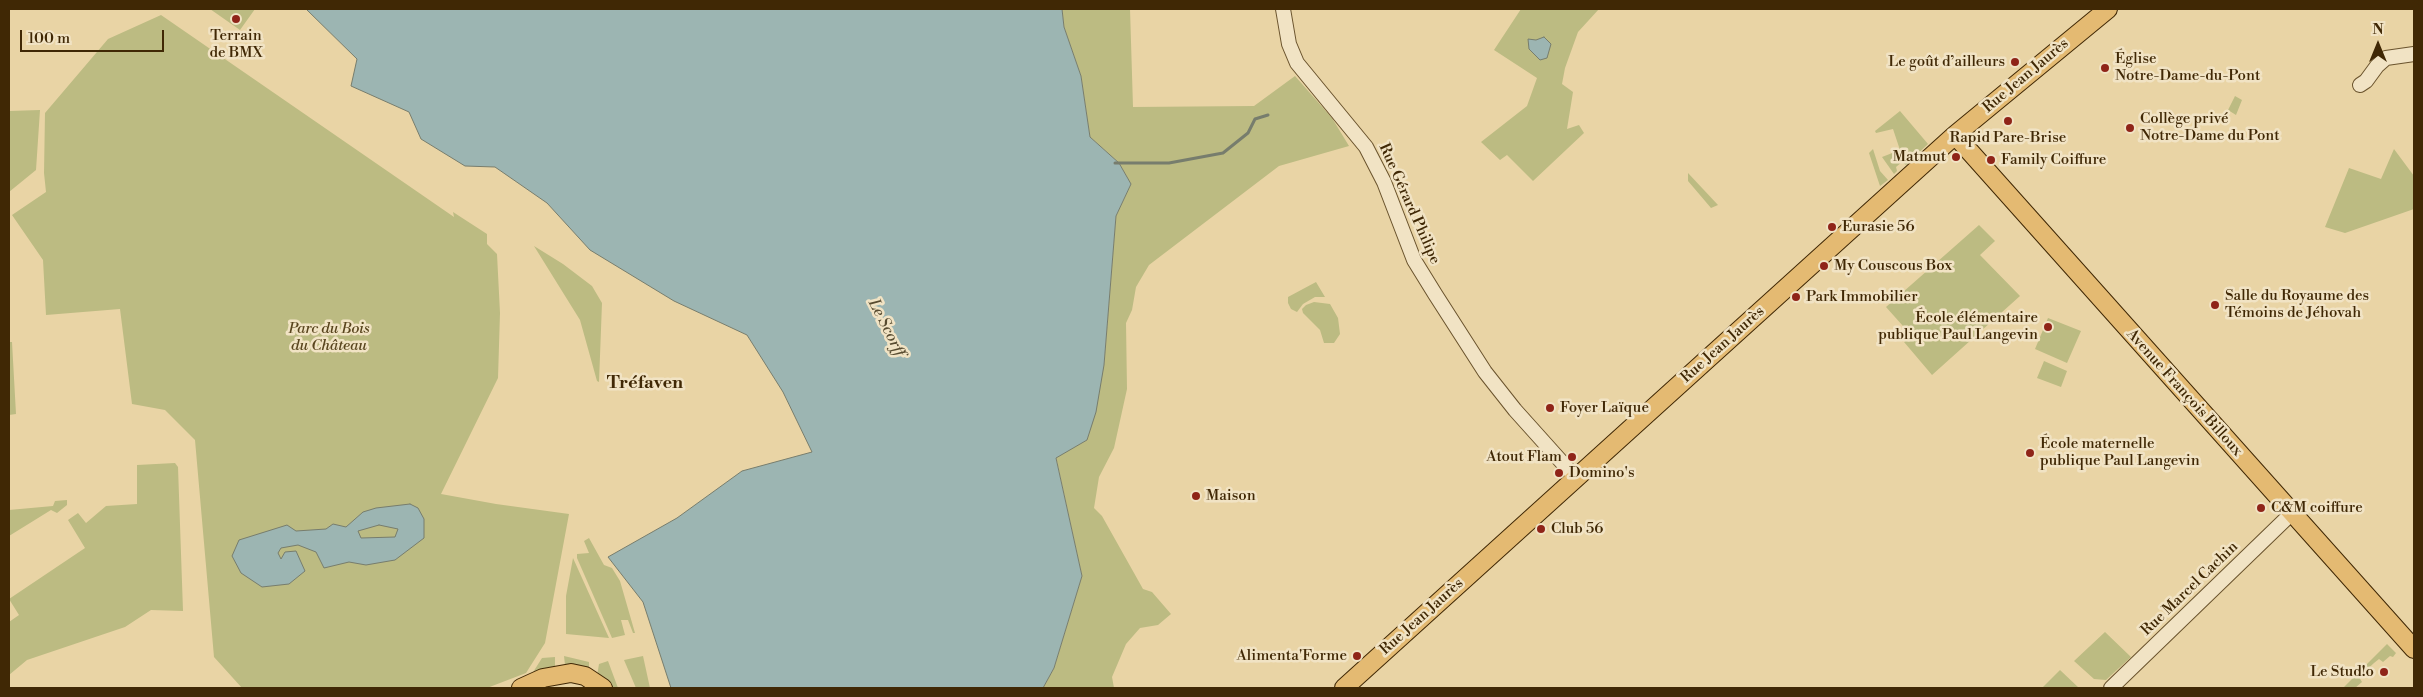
<!DOCTYPE html>
<html>
<head>
<meta charset="utf-8">
<style>
	body { margin:0 }
	#map { position:relative; width:2423px; height:697px; overflow:hidden; background:#e9d4a5; font-family:"Libre Bodoni",serif }
	canvas { display:block }
	.frame { position:absolute; inset:0; border:10px solid #402805; pointer-events:none }
	.north { position:absolute; left:2353px; top:20px; width:50px; height:50px; -webkit-text-stroke:4px #f1e3c4; paint-order:stroke; rotate:0deg; font-size:14px; font-weight:700; line-height:20px; text-align:center; color:#402805 }
	.north::after { content:''; display:block; margin:auto; width:18px; height:22px; background:#402805; clip-path:polygon(50% 0,100% 100%,50% 72%,0 100%) }
	.scale { position:absolute; left:20px; top:30px; width:144px; height:22px; box-sizing:border-box; border:2px solid #402805; border-top:0; padding-left:6px; font-size:15px; line-height:18px; white-space:nowrap; color:#402805; -webkit-text-stroke:4px #f1e3c4; paint-order:stroke }
</style>
</head>
<body>
<div id="map">
<canvas width="2423" height="697"></canvas>
<div class="frame"></div>
<div class="north">N</div>
<div class="scale">100 m</div>
</div>
<script>
const ctx = document.querySelector('canvas').getContext('2d');
ctx.lineJoin = 'round';
function fillPath(path, color) {
  ctx.fillStyle = color;
  ctx.fill(path, 'evenodd');
}
function shape(rows) {
  const path = new Path2D();
  for (const r of rows) {
    path.moveTo(r[0], r[1]);
    for (let i = 2; i < r.length; i += 2) path.lineTo(r[i], r[i + 1]);
  }
  return path;
}
function trace(path, color, width, dash) {
  ctx.strokeStyle = color;
  ctx.lineWidth = width;
  ctx.lineCap = dash ? 'butt' : 'round';
  ctx.setLineDash(dash || []);
  ctx.stroke(path);
}
function write(font, color, halo, rows, align = 'center') {
  ctx.font = font + ' "Libre Bodoni",serif';
  ctx.lineWidth = 5;
  ctx.setLineDash([]);
  ctx.textBaseline = 'middle';
  ctx.strokeStyle = halo;
  ctx.fillStyle = color;
  for (const [text, x, y, turn = 0] of rows) {
    ctx.save();
    ctx.translate(x, y);
    ctx.rotate((+turn || 0) * Math.PI / 180);
    ctx.textAlign = isNaN(turn) ? turn : align;
    if (halo) ctx.strokeText(text, 0, 0);
    ctx.fillText(text, 0, 0);
    ctx.restore();
  }
}
fillPath(shape([
	[210,9,255,9,240,30],
	[1062,9,1130,9,1133,107,1254,106,1295,76,1332,118,1349,146,1279,166,1149,265,1136,287,1132,310,1126,323,1127,389,1114,448,1099,477,1094,508,1102,516,1143,589,1152,592,1171,614,1158,625,1140,628,1126,644,1112,677,1114,688,1043,688,1054,668,1082,576,1056,457,1087,440,1104,365,1116,216,1131,184,1119,163,1090,137,1081,76,1064,27],
	[1521,9,1599,9,1578,32,1565,68,1562,84,1573,92,1567,129,1579,125,1584,133,1533,181,1507,155,1500,160,1481,142,1527,106,1537,78,1494,50],
	[161,15,454,217,453,212,487,234,487,244,497,254,500,313,498,378,441,494,496,504,569,514,545,643,526,673,487,688,242,688,214,657,195,440,165,410,132,404,120,309,46,315,43,260,12,215,46,192,44,173,45,113,108,39],
	[2235,96,2242,100,2236,115,2228,110],
	[40,110,36,170,9,192,9,111],
	[1900,111,1928,144,1906,165,1902,162,1896,167,1897,171,1894,174,1882,157,1900,150,1893,129,1876,133,1875,131],
	[1873,149,1880,171,1888,180,1880,186,1869,153],
	[2394,149,2414,176,2414,209,2345,233,2325,227,2349,168,2381,179],
	[1688,173,1718,205,1711,208,1688,181],
	[1979,225,1995,241,1980,255,2020,296,1932,375,1904,342,1911,335,1886,307],
	[534,246,563,264,592,286,602,303,599,382,597,381,580,320],
	[1316,282,1325,297,1315,297,1303,304,1297,312,1291,309,1288,303,1288,297],
	[1314,302,1330,304,1338,318,1340,334,1334,343,1324,343,1320,330,1303,313,1302,309,1306,305],
	[2048,318,2081,331,2067,363,2035,349],
	[9,342,12,342,16,414,9,415],
	[2044,361,2067,371,2061,387,2037,378],
	[175,463,178,467,183,611,151,610,125,627,27,660,9,675,9,622,19,615,9,599,85,548,68,520,78,513,86,523,106,506,137,504,137,465],
	[67,500,67,505,57,513,51,510,9,536,9,510,53,506,55,501],
	[589,538,604,565,612,568,620,581,635,633,633,633,628,620,621,620,625,635,612,638,577,558,577,554,589,553,584,541],
	[573,558,609,638,566,634,566,596],
	[2105,632,2131,657,2106,680,2094,679,2074,661],
	[2387,644,2396,653,2393,657,2390,656,2383,662,2379,659,2374,663,2359,677,2362,682,2355,688,2343,688],
	[564,656,589,662,589,670,565,665],
	[643,656,650,688,636,688,624,660],
	[555,657,555,669,530,677,542,658],
	[608,661,618,688,610,688,597,676,599,664],
	[2060,670,2079,688,2042,688]
]), '#bcbb82');
const water = shape([
	[306,9,1062,9,1064,27,1081,76,1090,137,1119,163,1131,184,1116,216,1104,365,1096,412,1087,440,1056,458,1082,576,1054,668,1043,688,671,688,643,602,608,557,677,518,742,471,812,452,783,392,747,335,674,301,590,250,547,203,495,167,465,166,421,139,409,112,351,86,357,59,306,9],
	[1544,37,1551,44,1547,58,1540,60,1529,49,1528,39,1536,40,1544,37],
	[410,504,418,508,424,519,424,538,395,560,366,565,349,562,324,568,316,552,298,545,281,548,278,553,281,559,285,552,296,551,305,571,289,584,262,587,241,573,232,556,239,540,287,525,296,531,326,529,333,524,346,527,363,512,376,508,410,504],
	[379,525,398,529,395,537,361,538,358,531,379,525]
]);
fillPath(water, '#9cb5b2');
trace(water, '#777d6d', 1);
trace(shape([
	[1115,163,1169,163,1223,153,1248,133,1255,119,1268,115]
]), '#777d6d', 3);
const minor = shape([
	[1283,9,1289,44,1297,63,1366,147,1384,182,1414,260,1435,294,1485,372,1515,410,1576,478],
	[2360,85,2366,81,2377,66,2386,58,2414,54],
	[2111,688,2292,513]
]);
const major = shape([
	[1955,135,2414,649],
	[521,688,543,678,571,673,585,676,603,688],
	[1344,688,1955,135,2108,9]
]);
trace(minor, '#6a532d', 16);
trace(major, '#402805', 20);
trace(minor, '#f1e3c4', 14);
trace(major, '#e4ba72', 18);
for (const [x, y, r, color] of [
	[236,19,5,"#8f2418"],
	[2015,62,5,"#8f2418"],
	[2105,68,5,"#8f2418"],
	[2008,121,5,"#8f2418"],
	[2130,128,5,"#8f2418"],
	[1956,157,5,"#8f2418"],
	[1991,160,5,"#8f2418"],
	[1832,227,5,"#8f2418"],
	[1824,266,5,"#8f2418"],
	[1796,297,5,"#8f2418"],
	[2215,305,5,"#8f2418"],
	[2048,327,5,"#8f2418"],
	[1550,408,5,"#8f2418"],
	[2030,453,5,"#8f2418"],
	[1572,457,5,"#8f2418"],
	[1559,473,5,"#8f2418"],
	[1196,496,5,"#8f2418"],
	[2261,508,5,"#8f2418"],
	[1541,529,5,"#8f2418"],
	[1357,656,5,"#8f2418"],
	[2384,672,5,"#8f2418"]
]) {
  const dot = new Path2D();
  dot.arc(x, y, r, 0, 2 * Math.PI);
  ctx.fillStyle = color;
  ctx.fill(dot);
  trace(dot, '#f1e3c4', 2);
}
write('15px', '#402805', '#f1e3c4', [
	["Terrain",236,36,"center"],
	["de BMX",236,53,"center"],
	["Église",2115,59],
	["Notre-Dame-du-Pont",2115,76],
	["Le goût d’ailleurs",2005,62,"right"],
	["Collège privé",2140,119],
	["Notre-Dame du Pont",2140,136],
	["Rapid Pare-Brise",2008,138,"center"],
	["Matmut",1946,157,"right"],
	["Family Coiffure",2001,160],
	["Eurasie 56",1842,227],
	["My Couscous Box",1834,266],
	["Salle du Royaume des",2225,296],
	["Témoins de Jéhovah",2225,313],
	["Park Immobilier",1806,297],
	["École élémentaire",2038,318,"right"],
	["publique Paul Langevin",2038,335,"right"],
	["Foyer Laïque",1560,408],
	["École maternelle",2040,444],
	["publique Paul Langevin",2040,461],
	["Atout Flam",1562,457,"right"],
	["Domino's",1569,473],
	["Maison",1206,496],
	["C&M coiffure",2271,508],
	["Club 56",1551,529],
	["Alimenta'Forme",1347,656,"right"],
	["Le Stud!o",2374,672,"right"]
], 'left');
write('15px', '#402805', '#f1e3c4', [
	["Rue Jean Jaurès",2026,76,-40],
	["Rue Gérard Philipe",1409,204,66],
	["Rue Jean Jaurès",1723,345,-42],
	["Avenue François Billoux",2184,393,48],
	["Rue Marcel Cachin",2190,589,-44],
	["Rue Jean Jaurès",1422,617,-42]
]);
write('italic 15px', '#59451e', '#f1e3c4', [
	["Parc du Bois",329,329],
	["du Château",329,346]
]);
write('italic 16px', '#574b30', '#f1e3c4', [
	["Le Scorff",886,328,63]
]);
write('bold 18px', '#402805', '#f1e3c4', [
	["Tréfaven",645,384]
]);
</script>
</body>
</html>
